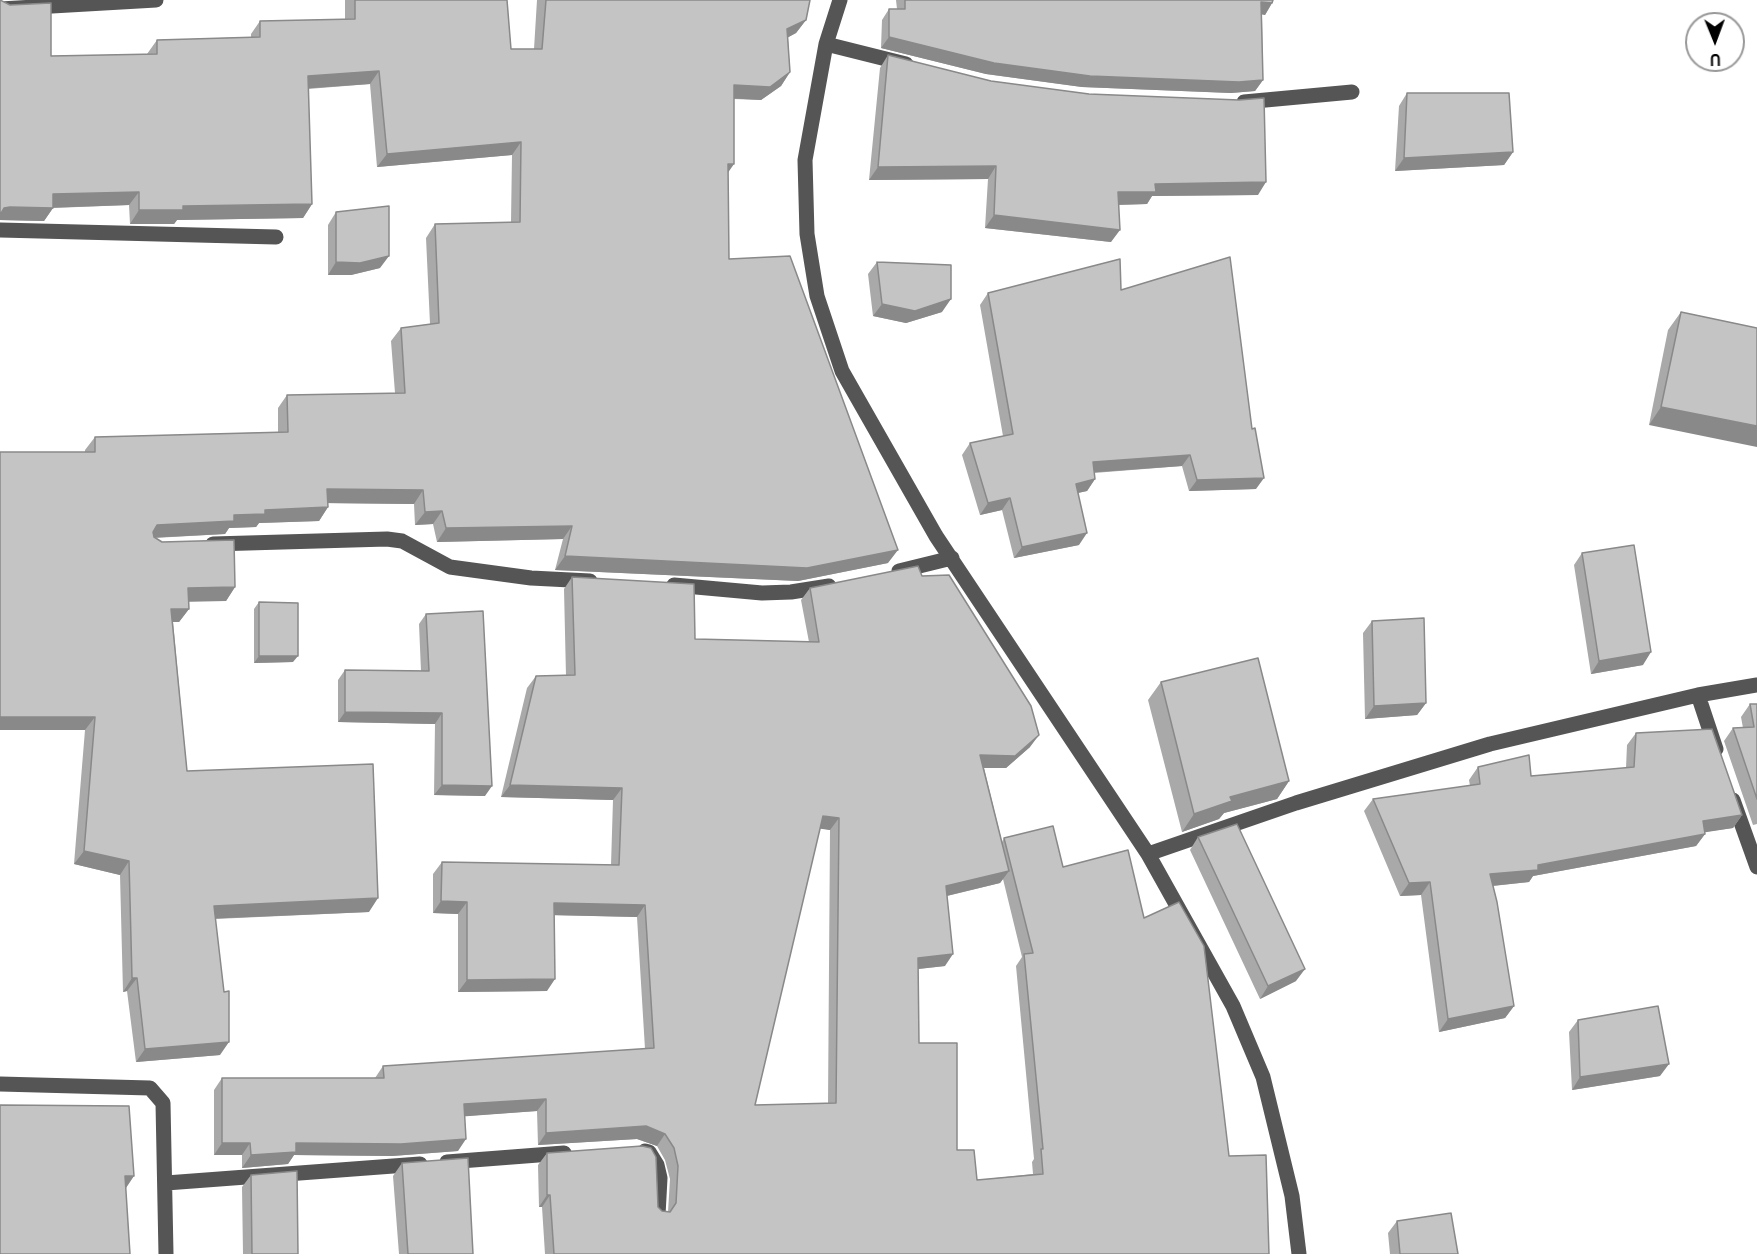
<!DOCTYPE html>
<html>
<head>
<meta charset="utf-8">
<style>
	body { margin:0 }
	#map { position:relative; width:1757px; height:1254px; overflow:hidden; background:#fff; font-family:Overpass,sans-serif }
	canvas { display:block }
	.north { position:absolute; left:1685px; top:12px; width:60px; height:60px; box-sizing:border-box; background:#fff; border:2px solid #999; border-radius:50%; rotate:179deg; font-size:16px; font-weight:700; line-height:24px; text-align:center; color:#000 }
	.north::after { content:''; display:block; margin:auto; width:21px; height:27px; background:#000; clip-path:polygon(50% 0,100% 100%,50% 72%,0 100%) }
</style>
</head>
<body>
<div id="map">
<canvas width="1757" height="1254"></canvas>
<div class="north">U</div>
</div>
<script>
const ctx = document.querySelector('canvas').getContext('2d');
ctx.lineJoin = 'round';
function shape(rows) {
  const path = new Path2D();
  for (const r of rows) {
    path.moveTo(r[0], r[1]);
    for (let i = 2; i < r.length; i += 2) path.lineTo(r[i], r[i + 1]);
  }
  return path;
}
function trace(path, color, width, dash) {
  ctx.strokeStyle = color;
  ctx.lineWidth = width;
  ctx.lineCap = dash ? 'butt' : 'round';
  ctx.setLineDash(dash || []);
  ctx.stroke(path);
}
function fillPath(path, color) {
  ctx.fillStyle = color;
  ctx.fill(path, 'evenodd');
}
trace(shape([
	[840,0,826,44,805,160,807,234,817,296,842,371,936,536,1148,854,1296,803,1490,744,1698,695,1757,685],
	[0,9,156,0],
	[826,44,906,64],
	[1244,102,1352,92],
	[0,230,276,237],
	[213,544,387,539,402,541,450,567,531,578,590,581],
	[899,571,952,558],
	[674,585,762,593,791,592,829,586],
	[1698,695,1716,749],
	[1733,800,1757,867],
	[1148,854,1233,1006,1263,1077,1292,1196,1299,1254],
	[0,1084,150,1088,163,1103,166,1254],
	[645,1151,649,1152,657,1165,660,1178,658,1215],
	[447,1162,564,1153],
	[166,1183,420,1164]
]), '#555', 15);
fillPath(shape([
	[345,0,507,0,511,49,534,49,537,0,810,0,806,20,796,33,788,37,790,72,781,86,761,100,734,99,728,172,729,259,888,563,798,581,555,570,563,539,437,542,433,524,415,525,414,504,328,503,328,507,319,521,259,523,256,527,229,528,225,534,154,538,235,587,226,601,189,601,189,609,179,622,173,622,187,771,369,912,215,919,220,1055,136,1062,127,991,123,992,120,875,74,864,85,730,0,730,0,452,85,452,85,450,95,437,278,432,278,408,287,395,395,393,391,341,401,328,430,324,426,238,435,224,511,222,512,155,377,167,370,84,308,89,312,204,303,218,177,220,174,224,130,224,129,205,53,208,44,221,0,220,51,56,147,54,157,40,251,37,251,34,260,21,345,19],
	[896,0,1273,0,1272,3,1265,15,1262,14,1263,80,1255,91,1231,93,1082,87,986,74,881,48,882,20,889,9,897,9],
	[888,55,1258,195,1152,196,1147,204,1119,205,1111,242,985,228,988,179,869,180,880,68],
	[1407,93,1513,152,1504,165,1395,171,1399,106],
	[336,212,380,268,351,275,328,275,328,225],
	[877,262,942,312,906,323,873,316,868,274],
	[1121,290,1256,489,1189,491,1182,466,1094,473,1095,479,1087,491,1078,493,1079,545,1014,558,1002,510,980,515,962,455,970,443,1003,436,980,305,988,293],
	[1681,312,1757,328,1649,425,1668,330],
	[1582,553,1643,665,1591,674,1574,565],
	[922,576,1030,747,1006,768,984,768,1002,842,1004,838,1063,867,1144,918,1229,1156,1269,1254,545,1254,542,1207,539,1207,538,1165,547,1153,658,1207,662,1211,668,1212,670,1179,665,1160,657,1146,637,1139,538,1145,537,1111,465,1116,458,1151,392,1156,294,1155,288,1164,242,1168,242,1155,214,1155,214,1090,222,1078,375,1078,383,1066,645,1049,637,917,554,915,547,991,458,992,458,914,433,913,433,874,442,862,611,865,613,800,501,797,527,688,536,676,566,676,564,589,572,577,695,639,809,642,801,600,810,588],
	[820,828,830,830,828,1104,755,1105],
	[1003,879,1022,957,1016,966,1034,1159,1032,1162,1033,1174,977,1180,957,1150,919,1043,918,969,945,966,947,896,1000,883],
	[259,602,293,662,254,663,254,609],
	[426,614,485,796,434,795,435,724,338,722,338,680,345,670,421,671,419,624],
	[1372,621,1426,703,1417,715,1365,719,1363,633],
	[1161,682,1289,781,1277,799,1224,813,1219,819,1182,832,1148,700],
	[1750,704,1757,704,1757,824,1753,825,1724,741,1733,728,1743,728,1741,717],
	[1636,733,1742,815,1733,828,1704,832,1705,834,1696,846,1533,876,1529,882,1493,886,1514,1006,1505,1018,1439,1032,1421,895,1400,896,1364,811,1373,799,1470,786,1469,780,1478,767,1531,776,1626,768,1627,745],
	[1198,837,1296,981,1260,999,1190,850],
	[1578,1020,1660,1076,1572,1090,1569,1032],
	[402,1163,473,1254,399,1254,393,1176],
	[251,1175,298,1254,243,1254,242,1187],
	[1397,1221,1458,1254,1390,1254,1388,1233]
]), '#a9a9a9');
fillPath(shape([
	[1261,2,1272,3,1265,15,1254,13],
	[806,20,796,33,778,43,787,29],
	[889,37,1263,80,1255,91,1231,93,1082,87,986,74,881,48],
	[379,71,370,84,299,89,308,76],
	[790,72,781,86,761,100,725,98,734,85],
	[521,142,512,155,377,167,387,154],
	[1513,152,1504,165,1395,171,1404,158],
	[728,164,734,164,725,177],
	[996,166,988,179,869,180,878,167],
	[1266,182,1258,195,1152,196,1147,204,1110,205,1118,192,1155,184],
	[139,192,129,205,44,208,53,194],
	[312,204,303,218,177,220,174,224,130,224,139,210,183,206],
	[10,207,53,208,44,221,0,220,0,214,4,208],
	[994,215,1120,230,1111,242,985,228],
	[389,256,380,268,351,275,328,275,336,262],
	[951,299,942,312,906,323,873,316,882,304],
	[1661,407,1757,426,1757,447,1649,425],
	[1190,455,1182,466,1085,473,1093,462],
	[1264,478,1256,489,1189,491,1197,480],
	[1095,479,1087,491,1068,495,1076,484],
	[327,489,423,490,414,504,318,503],
	[1010,498,1002,510,980,515,988,503],
	[328,507,319,521,259,523,256,527,229,528,225,534,147,538,157,525,234,515,265,510],
	[442,511,433,524,415,525,425,512],
	[572,526,563,539,437,542,446,528],
	[1087,533,1079,545,1014,558,1022,547],
	[898,550,888,563,798,581,555,570,565,556],
	[235,587,226,601,179,602,188,588],
	[171,609,189,609,179,622,162,622],
	[1651,652,1643,665,1591,674,1599,661],
	[259,656,298,656,293,662,254,663],
	[1426,703,1417,715,1365,719,1374,706],
	[345,712,442,713,435,724,338,722],
	[0,717,95,717,85,730,0,730],
	[1039,735,1030,747,1006,768,972,768,980,755],
	[1289,781,1277,799,1224,813,1219,819,1182,832,1194,814,1230,797],
	[442,785,492,786,485,796,434,795],
	[510,785,622,788,613,800,501,797],
	[1742,815,1733,828,1694,834,1703,821],
	[823,816,839,818,830,830,815,828],
	[1705,834,1696,846,1533,876,1529,882,1481,887,1490,874],
	[84,851,129,861,120,875,74,864],
	[1009,871,1000,883,938,898,946,886],
	[1430,882,1421,895,1400,896,1409,883],
	[378,898,369,912,204,919,214,906],
	[441,901,467,902,458,914,433,913],
	[554,903,645,905,637,917,546,915],
	[953,954,945,966,909,970,918,958],
	[1305,969,1296,981,1260,999,1268,986],
	[132,978,137,978,127,991,123,992],
	[555,979,547,991,458,992,467,980],
	[1514,1006,1505,1018,1439,1032,1448,1019],
	[229,1042,220,1055,136,1062,145,1049],
	[1669,1064,1660,1076,1572,1090,1580,1077],
	[546,1099,537,1111,456,1117,464,1104],
	[646,1126,665,1134,657,1146,637,1139,538,1145,546,1133],
	[466,1139,458,1151,392,1156,294,1155,288,1164,242,1168,251,1155,296,1143],
	[222,1143,250,1143,242,1155,214,1155],
	[125,1176,134,1176,120,1197],
	[547,1195,550,1195,542,1207,539,1207]
]), '#898989');
const building = shape([
	[0,0,10,5,51,3,51,56,157,54,157,40,260,37,260,21,355,19,355,0,507,0,511,49,542,49,546,0,810,0,806,20,787,29,790,72,770,87,734,85,734,164,728,164,729,259,790,256,898,550,807,568,565,556,572,526,446,528,442,511,425,512,423,490,327,489,328,507,265,510,265,514,234,515,234,521,157,525,153,532,154,537,162,542,234,540,235,587,188,588,189,609,171,609,187,771,373,764,378,898,214,906,224,992,229,991,229,1042,145,1049,137,978,132,978,129,861,84,851,95,717,0,717,0,452,95,452,95,437,288,432,287,395,405,393,401,328,439,323,435,224,520,222,521,142,387,154,379,71,308,76,312,204,183,206,183,210,139,210,139,192,53,194,53,208,10,207,4,208,0,215,0,0],
	[905,0,1273,0,1272,3,1261,2,1263,80,1239,82,1090,76,994,63,889,37,889,9,905,9,905,0],
	[888,55,991,81,1089,94,1239,100,1264,98,1266,182,1155,184,1156,192,1118,192,1120,230,994,215,996,166,878,167,888,55],
	[1407,93,1509,93,1513,152,1404,158,1407,93],
	[389,206,389,256,360,263,336,262,336,212,389,206],
	[1230,257,1252,429,1255,428,1264,478,1197,480,1190,455,1093,462,1095,479,1076,484,1087,533,1022,547,1010,498,988,503,970,443,1013,434,988,293,1120,259,1121,290,1230,257],
	[877,262,951,265,951,299,915,311,882,304,877,262],
	[1681,312,1757,328,1757,426,1661,407,1681,312],
	[1634,545,1651,652,1599,661,1582,553,1634,545],
	[918,566,922,576,949,575,1031,706,1039,735,1015,756,980,755,1009,871,946,886,953,954,918,958,919,1043,957,1043,957,1150,974,1150,977,1180,1043,1174,1041,1149,1043,1149,1024,954,1033,953,1004,838,1053,826,1063,867,1128,850,1144,918,1179,902,1204,946,1229,1156,1266,1155,1269,1254,554,1254,550,1195,547,1195,547,1153,642,1146,651,1148,656,1157,658,1207,662,1211,670,1212,676,1203,678,1166,674,1148,665,1134,646,1126,546,1133,546,1099,464,1104,466,1139,401,1144,296,1143,296,1152,251,1155,250,1143,222,1143,222,1078,384,1078,383,1066,654,1048,645,905,554,903,555,979,467,980,467,902,441,901,442,862,619,865,622,788,510,785,536,676,575,675,572,577,694,584,695,639,819,642,810,588,918,566],
	[823,816,839,818,836,1103,755,1105,823,816],
	[259,602,298,603,298,656,259,656,259,602],
	[483,611,492,786,442,785,442,713,345,712,345,670,429,671,426,614,483,611],
	[1424,618,1426,703,1374,706,1372,621,1424,618],
	[1258,658,1289,781,1230,797,1232,801,1194,814,1161,682,1258,658],
	[1750,704,1757,704,1757,799,1733,728,1754,727,1750,704],
	[1712,729,1742,815,1703,821,1705,834,1538,865,1538,870,1490,874,1497,902,1514,1006,1448,1019,1430,882,1409,883,1373,799,1480,784,1478,767,1529,755,1531,776,1634,767,1636,733,1712,729],
	[1237,824,1305,969,1268,986,1198,837,1237,824],
	[1658,1006,1669,1064,1580,1077,1578,1020,1658,1006],
	[0,1105,129,1106,134,1176,125,1176,130,1254,0,1254,0,1105],
	[468,1158,473,1254,408,1254,402,1163,468,1158],
	[297,1171,298,1254,252,1254,251,1175,297,1171],
	[1451,1213,1458,1254,1400,1254,1397,1221,1451,1213]
]);
fillPath(building, '#c4c4c4');
trace(building, '#898989', 1.5);
</script>
</body>
</html>
